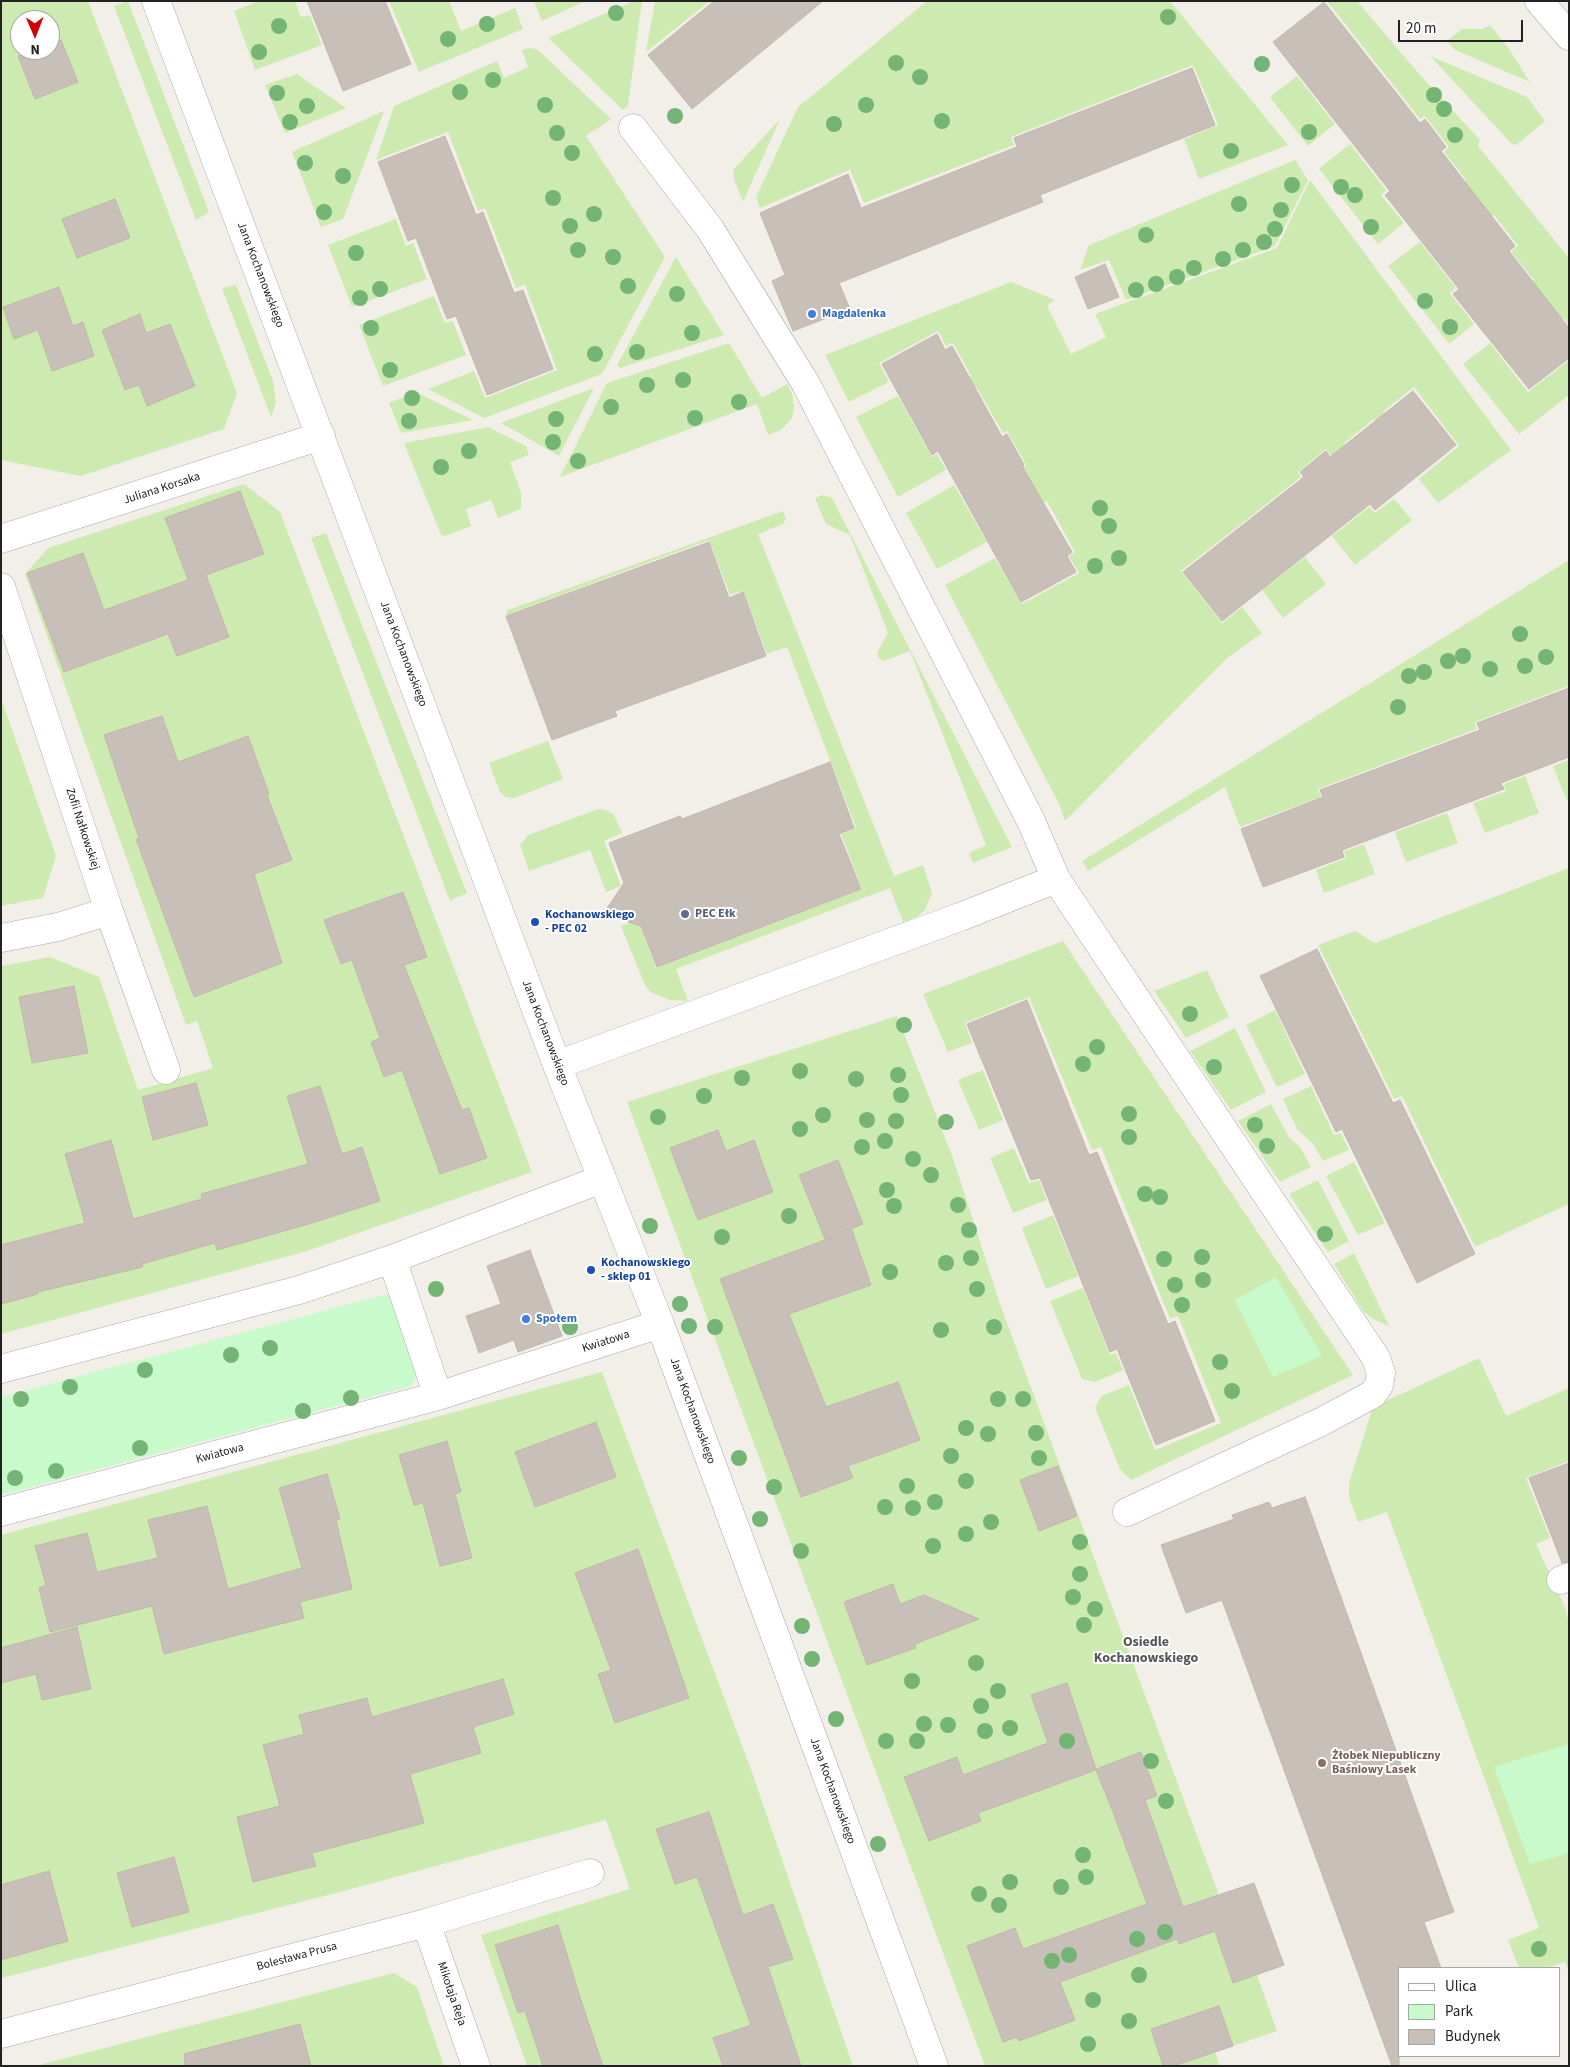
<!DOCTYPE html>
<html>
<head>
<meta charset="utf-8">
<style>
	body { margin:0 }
	#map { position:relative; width:1570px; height:2067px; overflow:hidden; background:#f2efe9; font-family:"Source Sans 3",sans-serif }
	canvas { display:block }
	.frame { position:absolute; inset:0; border:2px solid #222; pointer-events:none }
	.legend { position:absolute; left:1398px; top:1967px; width:162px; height:90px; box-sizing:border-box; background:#fff; border:1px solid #a7a7a7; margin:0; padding:6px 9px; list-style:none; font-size:15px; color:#222 }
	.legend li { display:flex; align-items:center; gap:10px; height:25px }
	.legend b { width:25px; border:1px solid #a7a7a7 }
	.north { position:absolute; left:10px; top:10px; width:50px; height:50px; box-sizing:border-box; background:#fff; border:1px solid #a7a7a7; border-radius:50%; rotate:179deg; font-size:14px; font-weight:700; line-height:20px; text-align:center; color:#222 }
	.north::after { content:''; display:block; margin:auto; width:18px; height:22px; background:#d40000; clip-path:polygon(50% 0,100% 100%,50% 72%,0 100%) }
	.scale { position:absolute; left:1398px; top:20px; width:125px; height:22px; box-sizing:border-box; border:2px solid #222; border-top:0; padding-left:6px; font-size:15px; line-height:18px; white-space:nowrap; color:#222; -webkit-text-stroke:4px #fff; paint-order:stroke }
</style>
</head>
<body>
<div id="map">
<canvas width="1570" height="2067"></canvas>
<div class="frame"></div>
<ul class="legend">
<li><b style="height:6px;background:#fff"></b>Ulica</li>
<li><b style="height:14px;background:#c8facc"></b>Park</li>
<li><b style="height:14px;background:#c7bfb8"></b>Budynek</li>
</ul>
<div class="north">N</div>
<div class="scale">20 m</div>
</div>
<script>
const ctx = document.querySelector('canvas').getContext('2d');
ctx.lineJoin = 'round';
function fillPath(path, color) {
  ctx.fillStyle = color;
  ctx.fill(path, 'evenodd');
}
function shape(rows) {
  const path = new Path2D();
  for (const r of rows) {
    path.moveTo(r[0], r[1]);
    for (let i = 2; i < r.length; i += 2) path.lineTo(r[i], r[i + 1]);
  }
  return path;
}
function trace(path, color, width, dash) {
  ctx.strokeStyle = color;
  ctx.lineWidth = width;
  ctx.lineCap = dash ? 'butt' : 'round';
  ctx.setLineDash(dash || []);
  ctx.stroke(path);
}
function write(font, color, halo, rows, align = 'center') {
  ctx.font = font + ' "Source Sans 3",sans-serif';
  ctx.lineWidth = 4;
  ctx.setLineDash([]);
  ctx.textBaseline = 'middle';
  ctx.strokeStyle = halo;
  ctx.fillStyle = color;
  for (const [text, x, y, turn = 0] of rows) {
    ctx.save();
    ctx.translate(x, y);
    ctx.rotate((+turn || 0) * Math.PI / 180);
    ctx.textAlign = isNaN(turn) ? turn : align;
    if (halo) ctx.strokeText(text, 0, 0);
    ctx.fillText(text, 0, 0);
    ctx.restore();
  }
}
fillPath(shape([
	[1,1,88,1,237,393,224,429,81,476,1,460],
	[20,20,50,20,50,50,20,50],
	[128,1,209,212,196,220,114,6],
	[259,1,295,1,301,17,310,15,322,45,255,70,234,11],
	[389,1,449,1,461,31,515,8,523,29,419,72],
	[534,1,586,1,542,21],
	[634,1,642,1,628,105,623,110,548,38],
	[655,1,710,1,646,52],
	[927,1,1170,1,1288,145,1199,179,1184,139,1218,125,1193,65,1011,137,1014,145,864,203,850,170,760,208,756,197,798,107],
	[1327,1,1357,1,1421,76,1480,140,1478,146,1569,258,1569,325,1563,318,1557,322,1528,285,1534,280,1511,252,1518,246,1494,215,1488,220,1460,185,1466,180,1444,152,1449,147,1425,116,1420,119],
	[1490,25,1509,49,1530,82,1455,50,1447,41,1462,29,1483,29],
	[529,48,537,49,611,119,586,136,665,257,602,374,484,418,428,389,474,371,485,398,557,370,525,285,516,288,485,208,478,211,448,132,376,160,394,106,497,61,504,78,528,67,522,50],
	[1430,56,1527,97,1545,121,1516,145,1512,144],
	[297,74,346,108,285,133,265,85],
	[1297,76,1335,124,1308,146,1270,97],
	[384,111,343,219,321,227,292,152],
	[780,119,743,202,734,179,733,170],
	[1350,144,1386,190,1381,195,1404,223,1378,244,1319,169],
	[1295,160,1308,180,1275,246,1126,300,1109,260,1080,270,1089,245],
	[1310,180,1511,450,1438,503,1419,479,1459,446,1414,387,1384,411,1388,417,1379,425,1374,419,1344,443,1348,449,1335,460,1326,449,1298,472,1301,477,1181,571,1222,623,1242,607,1262,633,1227,658,1065,821,1059,804,945,585,995,558,1022,604,1079,573,1069,556,1075,552,1047,501,1041,504,1021,468,1026,465,1007,431,1003,433,977,388,971,391,965,380,971,376,953,343,946,346,938,331,879,363,889,382,849,402,825,355,1011,282,1055,300,1047,306,1071,354,1106,337,1095,314,1277,248],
	[396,219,406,246,413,243,427,279,352,307,328,245],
	[1420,242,1456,288,1450,293,1474,324,1449,344,1388,266],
	[676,257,724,335,620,368,617,365],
	[236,285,273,381,276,403,271,417,222,288],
	[434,296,445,323,453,321,466,355,383,386,359,325],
	[729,343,762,398,787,384,792,394,794,406,792,418,781,430,768,435,757,404,560,477,607,383],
	[1490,343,1528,392,1569,360,1569,395,1519,434,1463,364],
	[594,388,559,456,501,423],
	[416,392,473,420,401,433,389,403],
	[898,396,932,457,937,454,946,470,898,497,856,417],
	[488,427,526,446,529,455,510,462,521,492,521,509,498,518,491,500,466,509,471,526,445,536,441,535,404,443],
	[244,484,280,512,532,1172,307,1251,1,1334,1,966,50,957,99,977,138,1090,213,1068,197,1021,186,1025,25,574,48,548],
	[954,485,987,542,937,569,906,513],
	[823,495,832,498,1012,847,973,863,969,853,986,845,910,651,884,661,879,659,877,653,888,633,850,535,826,524,815,498],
	[1394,499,1412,520,1355,565,1332,536,1369,507,1375,513],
	[783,511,786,519,783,524,758,534,894,876,923,865,932,893,925,910,918,916,903,922,890,888,676,969,688,1001,670,1000,650,992,645,985,621,926,638,920,656,968,862,889,841,834,856,828,787,647,767,654,743,591,730,595,709,540,506,615,508,610],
	[326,533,467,893,450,901,311,538],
	[1305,557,1326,584,1283,618,1262,590],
	[1569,560,1569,686,1475,722,1477,729,1318,789,1321,797,1240,827,1225,787,1088,871,1082,861],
	[1,698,56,856,43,898,1,906],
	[548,741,563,779,514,798,505,797,500,792,489,763],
	[1569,760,1569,801,1567,801,1553,766],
	[1525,776,1539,813,1485,833,1473,803,1506,791,1504,784],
	[598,809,607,810,614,815,622,833,604,841,621,886,606,892,590,850,529,871,520,845,528,835],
	[1447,813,1458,843,1406,862,1395,832],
	[1364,844,1375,874,1324,893,1316,870,1346,858,1344,851],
	[1569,868,1569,1204,1475,1247,1402,1096,1394,1099,1318,945,1355,931,1375,943],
	[1063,941,1353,1375,1131,1480,1120,1469,1095,1408,1101,1396,1129,1385,1155,1450,1221,1423,1178,1316,1170,1319,1101,1147,1092,1150,1029,997,965,1023,972,1043,948,1052,923,994],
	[1207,970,1229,1017,1186,1038,1154,991],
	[1275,1010,1305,1074,1277,1087,1246,1025],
	[897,1016,953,1158,1000,1304,1219,1895,1254,1883,1283,1965,1257,1975,1277,2031,1215,2052,1220,2066,985,2066,627,1102],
	[1235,1028,1266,1092,1231,1110,1190,1051],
	[983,1070,1003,1120,979,1130,958,1080],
	[1311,1086,1334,1135,1341,1133,1349,1150,1323,1161,1313,1144,1297,1129,1283,1099],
	[1271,1104,1290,1139,1300,1147,1311,1167,1280,1182,1238,1121],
	[1014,1148,1029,1183,1039,1180,1047,1200,1013,1213,990,1158],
	[1354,1162,1385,1223,1358,1235,1326,1176],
	[1318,1180,1349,1241,1328,1252,1289,1194],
	[1053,1215,1078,1276,1046,1289,1022,1228],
	[1354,1253,1389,1326,1375,1320,1363,1311,1334,1264],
	[1083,1288,1110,1355,1116,1353,1123,1370,1095,1382,1082,1379,1050,1301],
	[1479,1358,1506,1416,1569,1388,1569,1461,1526,1478,1550,1538,1536,1544,1564,1605,1569,1621,1569,1974,1565,1962,1547,1968,1519,1968,1508,1940,1539,1928,1387,1512,1358,1522,1349,1497,1349,1483,1373,1407],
	[602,1372,755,1780,750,1782,755,1781,853,2066,527,2066,481,1935,630,1889,606,1820,340,1892,1,1978,1,1535],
	[394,1973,417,1987,444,2066,35,2066]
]), '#cdebb0');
fillPath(shape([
	[1276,1277,1322,1356,1273,1377,1235,1300],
	[391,1293,415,1364,417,1376,411,1386,1,1495,1,1397],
	[1569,1744,1569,1853,1530,1864,1494,1767]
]), '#c8facc');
const building = shape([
	[307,1,385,1,411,64,343,91,307,1],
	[714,1,823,1,692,109,648,55,714,1],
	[1324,2,1420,123,1425,119,1446,147,1441,151,1515,246,1509,251,1569,328,1569,358,1529,389,1453,294,1459,289,1385,195,1390,191,1273,42,1324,2],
	[61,40,78,82,35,99,18,56,35,50,50,50,50,44,61,40],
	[1192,68,1215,125,1040,195,1043,202,839,283,850,309,793,331,772,281,785,275,760,213,848,174,861,208,1017,147,1014,138,1192,68],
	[445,136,476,215,483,212,514,293,523,290,553,369,487,395,456,316,447,319,416,238,408,241,378,162,445,136],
	[115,199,130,238,77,258,62,219,115,199],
	[1105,264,1119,297,1088,309,1075,277,1105,264],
	[59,287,73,326,83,322,94,356,52,371,38,330,14,339,3,307,59,287],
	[140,314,146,333,170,324,195,386,147,406,139,385,125,390,102,330,140,314],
	[937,334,945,350,952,346,1002,437,1007,434,1024,465,1022,466,1072,552,1067,556,1076,572,1021,602,938,451,932,455,882,364,937,334],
	[1413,391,1456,445,1375,510,1370,504,1222,621,1183,572,1304,477,1300,472,1326,451,1330,457,1413,391],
	[240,491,264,554,206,575,229,637,177,656,168,634,64,672,27,573,83,553,104,610,188,580,165,518,240,491],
	[709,542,729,598,743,592,766,656,615,711,617,716,552,740,506,616,709,542],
	[1569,688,1569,757,1501,783,1504,789,1342,850,1344,857,1263,887,1241,829,1323,797,1320,790,1480,730,1477,723,1569,688],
	[162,716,178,762,248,736,269,794,267,795,292,860,254,874,282,963,194,997,136,839,139,838,104,735,162,716],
	[830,762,854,828,839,834,861,889,657,967,641,926,603,914,624,883,609,843,680,816,682,819,830,762],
	[403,892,427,957,404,965,462,1110,469,1108,487,1158,440,1174,402,1070,384,1077,371,1042,380,1038,352,960,341,964,324,920,403,892],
	[1317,949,1393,1103,1400,1100,1475,1254,1417,1283,1342,1129,1336,1132,1260,976,1317,949],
	[74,986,88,1053,32,1063,19,997,74,986],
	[1027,1000,1089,1155,1097,1152,1168,1324,1175,1321,1215,1421,1156,1445,1117,1349,1110,1352,1040,1178,1031,1180,967,1024,1027,1000],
	[196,1083,208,1125,153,1140,142,1097,196,1083],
	[320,1086,342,1154,362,1147,380,1201,309,1224,217,1250,215,1243,142,1264,143,1267,38,1292,38,1294,1,1304,1,1245,85,1223,65,1154,111,1140,133,1219,202,1199,201,1194,308,1164,287,1096,320,1086],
	[718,1130,726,1151,754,1140,773,1192,698,1220,670,1148,718,1130],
	[838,1160,863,1224,825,1239,799,1175,838,1160],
	[852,1230,871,1285,789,1314,826,1407,898,1382,920,1440,848,1466,853,1478,801,1497,720,1279,852,1230],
	[530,1250,562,1336,518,1352,514,1340,479,1353,466,1316,501,1304,487,1266,530,1250],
	[596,1422,616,1477,535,1507,515,1452,596,1422],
	[447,1441,461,1492,455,1494,472,1558,440,1566,423,1503,414,1505,399,1455,447,1441],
	[1569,1463,1569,1562,1562,1563,1529,1478,1569,1463],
	[1058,1466,1077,1516,1039,1531,1020,1480,1058,1466],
	[327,1474,340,1519,336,1520,352,1589,300,1602,304,1618,164,1654,152,1606,50,1632,39,1588,46,1585,35,1546,87,1533,97,1572,158,1558,148,1520,207,1506,228,1589,302,1568,279,1488,327,1474],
	[1305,1497,1454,1912,1424,1922,1441,1968,1399,1968,1399,2066,1392,2066,1222,1600,1186,1613,1161,1545,1234,1519,1232,1515,1269,1502,1272,1508,1305,1497],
	[638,1549,689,1698,615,1723,598,1674,611,1670,575,1573,638,1549],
	[893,1584,900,1604,924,1595,979,1619,915,1644,916,1648,867,1665,844,1602,893,1584],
	[77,1627,91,1689,42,1700,36,1674,1,1683,1,1648,77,1627],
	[503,1679,514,1714,473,1727,481,1753,410,1774,424,1823,312,1853,316,1866,253,1882,237,1817,280,1806,263,1745,304,1734,299,1715,367,1698,372,1717,503,1679],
	[1067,1683,1096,1769,1141,1752,1157,1796,1145,1800,1183,1907,1254,1883,1284,1965,1233,1983,1215,1931,1179,1944,1177,1939,1060,1982,1075,2020,1019,2041,1017,2037,1003,2042,967,1946,1015,1928,1023,1949,1147,1904,1113,1812,1096,1770,978,1813,981,1821,929,1841,904,1777,957,1757,963,1775,1048,1743,1031,1695,1067,1683],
	[709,1812,743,1915,773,1904,793,1959,768,1967,801,2066,723,2066,713,2038,751,2025,697,1877,675,1884,656,1829,709,1812],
	[174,1857,189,1912,132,1927,117,1873,174,1857],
	[49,1871,68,1941,1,1960,1,1885,49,1871],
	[558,1925,579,1994,603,2066,543,2066,525,2011,518,2013,495,1945,558,1925],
	[1219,2006,1233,2046,1173,2066,1163,2066,1151,2029,1219,2006],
	[300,2024,311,2066,185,2066,184,2054,300,2024]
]);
fillPath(building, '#c7bfb8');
trace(building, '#c4b6ab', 1);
const minor = shape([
	[156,1,557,1065,660,1324,934,2066],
	[1539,1,1569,36],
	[633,128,710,229,806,384,1031,821,1056,879,1376,1358,1381,1373,1379,1385,1373,1394,1321,1422,1127,1512],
	[1,539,321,436],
	[1,587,109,911,166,1070],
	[1,938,58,927,109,911],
	[557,1065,960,917,1056,879],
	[392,1259,438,1396],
	[1,1369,299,1290,392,1259,602,1179],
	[1,1512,438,1396,660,1324],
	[1561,1580,1569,1577],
	[426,1923,476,2066],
	[1,2034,426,1923,590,1873]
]);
trace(minor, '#a9a9a9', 29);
trace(minor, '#fff', 28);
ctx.fillStyle = '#74b475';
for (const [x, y] of [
	[616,13],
	[1168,17],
	[487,24],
	[279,26],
	[448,39],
	[259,52],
	[896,63],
	[1262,64],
	[920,77],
	[493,80],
	[460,92],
	[277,93],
	[1434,95],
	[545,105],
	[866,105],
	[307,106],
	[1444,109],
	[675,116],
	[942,121],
	[290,122],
	[834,124],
	[1309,132],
	[557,133],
	[1455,135],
	[1231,151],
	[572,153],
	[305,163],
	[343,176],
	[1292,185],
	[1341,187],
	[1355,195],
	[553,198],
	[1239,204],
	[1281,210],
	[324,212],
	[594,214],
	[570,226],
	[1371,227],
	[1275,229],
	[1146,235],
	[1264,242],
	[578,250],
	[1243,250],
	[356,253],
	[613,257],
	[1223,259],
	[1194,268],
	[1177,277],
	[1156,284],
	[628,286],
	[380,289],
	[1136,290],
	[677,294],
	[360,298],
	[1425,301],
	[1450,327],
	[371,328],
	[692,333],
	[637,352],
	[595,354],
	[390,370],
	[683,380],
	[647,385],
	[412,398],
	[739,402],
	[611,407],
	[695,418],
	[556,419],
	[409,421],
	[553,442],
	[469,451],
	[578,461],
	[441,467],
	[1100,508],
	[1109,526],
	[1119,558],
	[1095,566],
	[1520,634],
	[1463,656],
	[1546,657],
	[1448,661],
	[1525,666],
	[1490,669],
	[1424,672],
	[1409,676],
	[1398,707],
	[1190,1014],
	[904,1025],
	[1097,1047],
	[1083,1064],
	[1214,1067],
	[800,1071],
	[898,1075],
	[742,1078],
	[856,1079],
	[901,1095],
	[704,1096],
	[1129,1114],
	[823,1115],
	[658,1117],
	[867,1120],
	[896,1121],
	[946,1122],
	[1255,1125],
	[800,1129],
	[1129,1137],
	[885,1141],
	[1267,1146],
	[862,1147],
	[913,1159],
	[931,1175],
	[887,1190],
	[1145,1194],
	[1160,1197],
	[958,1205],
	[894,1206],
	[789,1216],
	[650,1226],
	[969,1230],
	[1325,1234],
	[722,1237],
	[1202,1257],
	[971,1258],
	[1164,1259],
	[946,1263],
	[890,1272],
	[1203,1280],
	[1175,1285],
	[436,1289],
	[977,1289],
	[680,1304],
	[1182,1305],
	[689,1326],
	[570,1327],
	[715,1327],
	[994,1327],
	[941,1330],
	[270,1348],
	[231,1355],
	[1220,1362],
	[145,1370],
	[70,1387],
	[1232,1391],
	[351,1398],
	[21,1399],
	[998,1399],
	[1023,1399],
	[303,1411],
	[966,1428],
	[1036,1433],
	[988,1434],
	[140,1448],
	[951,1456],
	[739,1458],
	[1039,1458],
	[56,1471],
	[15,1478],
	[966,1481],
	[907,1486],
	[774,1487],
	[935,1502],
	[885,1507],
	[913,1508],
	[760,1519],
	[991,1522],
	[966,1534],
	[1080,1542],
	[933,1546],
	[801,1551],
	[1080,1574],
	[1073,1597],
	[1095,1609],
	[1084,1625],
	[802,1626],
	[812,1659],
	[976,1663],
	[912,1681],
	[998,1691],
	[981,1706],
	[836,1719],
	[924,1724],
	[948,1725],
	[1010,1728],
	[985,1731],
	[886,1741],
	[917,1741],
	[1067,1741],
	[1151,1761],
	[1166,1801],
	[878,1844],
	[1083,1855],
	[1086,1877],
	[1010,1882],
	[1061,1887],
	[979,1894],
	[999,1905],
	[1165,1932],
	[1137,1939],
	[1539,1949],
	[1069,1955],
	[1052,1961],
	[1139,1975],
	[1093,2000],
	[1129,2021],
	[1088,2044]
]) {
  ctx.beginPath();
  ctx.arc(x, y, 8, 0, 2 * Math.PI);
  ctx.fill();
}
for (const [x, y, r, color] of [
	[812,314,5,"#3f7fe0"],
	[685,914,5,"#5c6f8a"],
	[535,922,5,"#1a4fb4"],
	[591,1270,5,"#1a4fb4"],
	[526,1319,5,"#3f7fe0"],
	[1322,1763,5,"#8d6e63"]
]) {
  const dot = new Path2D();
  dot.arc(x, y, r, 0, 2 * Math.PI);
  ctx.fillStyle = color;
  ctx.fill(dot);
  trace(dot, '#fff', 2);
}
write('12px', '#222', '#fff', [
	["Jana Kochanowskiego",260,275,69],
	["Juliana Korsaka",162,489,-18],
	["Jana Kochanowskiego",403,654,69],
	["Zofii Nałkowskiej",82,829,72],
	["Jana Kochanowskiego",545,1033,69],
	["Kwiatowa",606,1342,-18],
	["Jana Kochanowskiego",692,1411,70],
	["Kwiatowa",220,1454,-15],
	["Jana Kochanowskiego",832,1791,70],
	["Bolesława Prusa",297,1957,-15],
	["Mikołaja Reja",451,1994,71]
]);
write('bold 12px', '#366cbe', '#fff', [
	["Magdalenka",822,314],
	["Społem",536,1319]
], 'left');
write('bold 12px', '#4e5e75', '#fff', [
	["PEC Ełk",695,914]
], 'left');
write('bold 12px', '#164399', '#fff', [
	["Kochanowskiego",545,915],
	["- PEC 02",545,929],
	["Kochanowskiego",601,1263],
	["- sklep 01",601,1277]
], 'left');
write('bold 12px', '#785e54', '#fff', [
	["Żłobek Niepubliczny",1332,1756],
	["Baśniowy Lasek",1332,1770]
], 'left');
write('bold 14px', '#555', '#fff', [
	["Osiedle",1146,1643],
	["Kochanowskiego",1146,1659]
]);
</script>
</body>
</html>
